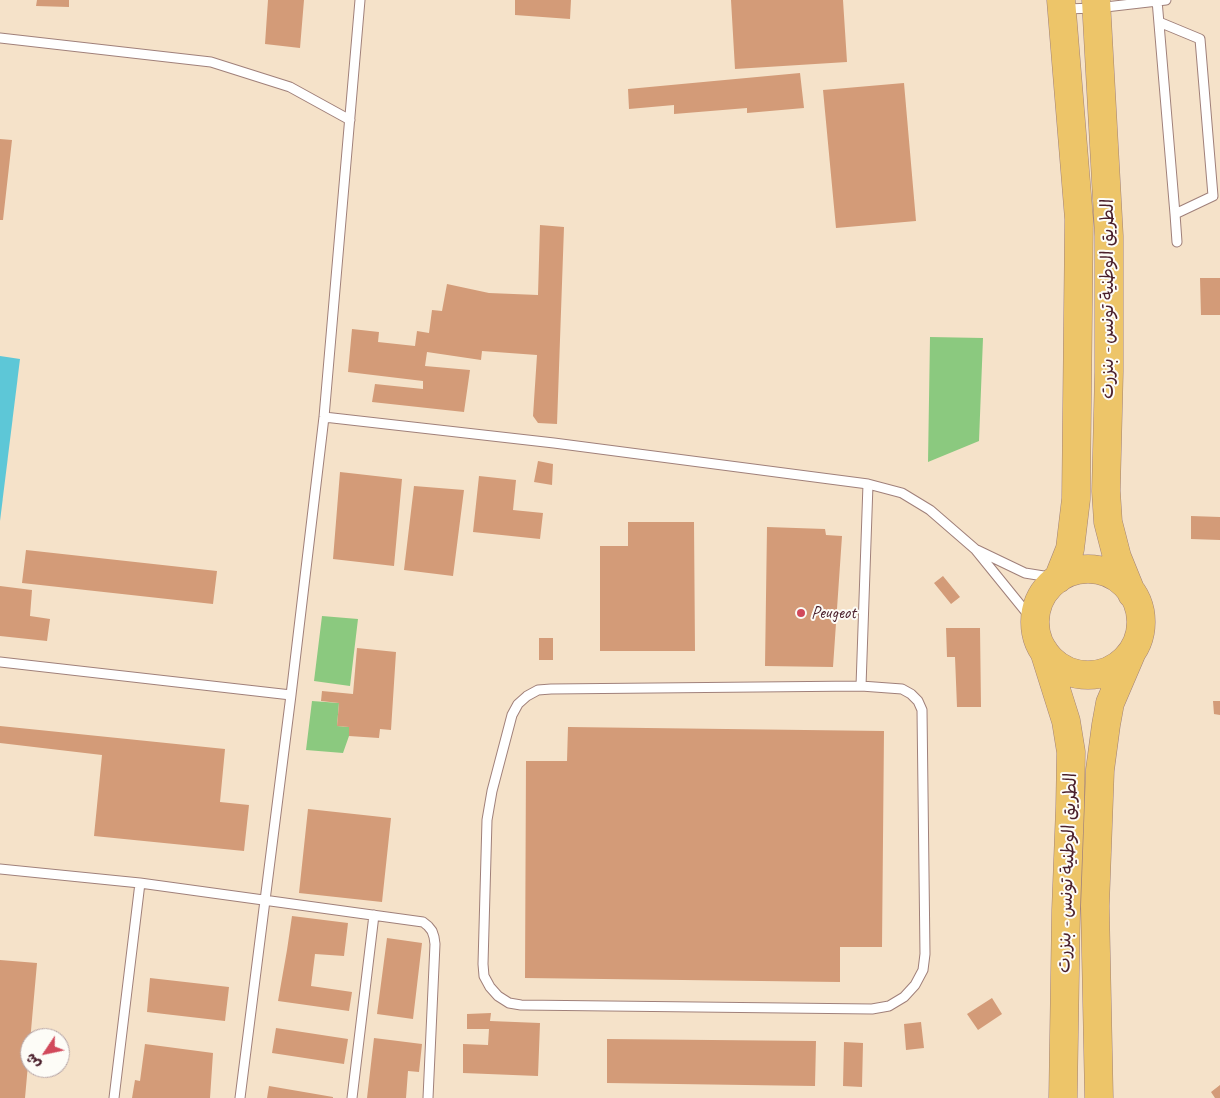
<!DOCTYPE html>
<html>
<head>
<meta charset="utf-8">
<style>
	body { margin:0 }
	#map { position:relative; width:1220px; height:1098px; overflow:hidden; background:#f5e2c9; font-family:Caveat,"Playpen Sans Arabic",sans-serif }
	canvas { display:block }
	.north { position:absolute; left:20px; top:1028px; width:50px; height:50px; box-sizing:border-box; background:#fdfcf7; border:1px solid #b5a4a5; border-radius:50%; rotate:236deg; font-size:14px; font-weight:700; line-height:20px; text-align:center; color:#4a1f2b }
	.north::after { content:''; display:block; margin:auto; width:18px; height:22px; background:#d1495b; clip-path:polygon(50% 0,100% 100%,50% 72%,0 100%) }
</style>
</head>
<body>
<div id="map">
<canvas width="1220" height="1098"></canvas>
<div class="north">ش</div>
</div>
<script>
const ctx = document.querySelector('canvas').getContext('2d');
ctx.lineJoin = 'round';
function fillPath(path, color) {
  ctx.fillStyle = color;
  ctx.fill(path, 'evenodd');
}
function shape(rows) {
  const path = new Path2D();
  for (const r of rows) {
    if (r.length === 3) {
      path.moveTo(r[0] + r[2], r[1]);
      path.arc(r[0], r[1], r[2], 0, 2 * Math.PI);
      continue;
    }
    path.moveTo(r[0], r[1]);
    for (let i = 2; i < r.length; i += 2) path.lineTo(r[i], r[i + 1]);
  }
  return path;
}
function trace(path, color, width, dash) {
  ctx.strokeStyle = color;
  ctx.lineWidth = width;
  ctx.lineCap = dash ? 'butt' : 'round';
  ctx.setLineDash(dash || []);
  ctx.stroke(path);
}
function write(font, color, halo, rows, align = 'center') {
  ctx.font = font + ' Caveat,"Playpen Sans Arabic",sans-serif';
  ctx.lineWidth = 4;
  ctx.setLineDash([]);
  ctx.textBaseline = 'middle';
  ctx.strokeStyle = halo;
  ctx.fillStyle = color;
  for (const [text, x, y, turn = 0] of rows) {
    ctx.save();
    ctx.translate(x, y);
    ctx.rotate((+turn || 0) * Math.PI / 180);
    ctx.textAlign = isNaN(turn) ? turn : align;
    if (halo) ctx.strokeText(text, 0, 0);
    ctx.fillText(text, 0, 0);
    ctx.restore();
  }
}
fillPath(shape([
	[930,337,983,338,979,441,928,462],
	[322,616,358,619,350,686,314,681],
	[312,701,339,703,337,726,349,727,349,736,343,753,306,750]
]), '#8bc97f');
fillPath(shape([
	[0,356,20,359,0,521]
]), '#5dc7d7');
fillPath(shape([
	[37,0,69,0,69,7,36,6],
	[268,0,304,0,300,48,265,44],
	[515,0,571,0,570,19,515,15],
	[731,0,843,0,847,62,735,69],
	[800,73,804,108,747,113,747,108,674,114,674,105,629,109,628,89],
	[904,83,916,221,836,228,823,90],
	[0,139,12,140,3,220,0,220],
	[540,225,564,227,557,424,538,423,533,416,537,355,482,351,481,360,427,352,425,366,470,370,464,412,372,402,375,384,423,389,423,381,348,372,352,329,379,332,378,342,415,346,417,331,429,333,432,310,442,311,447,284,489,293,538,295],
	[1200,278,1220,278,1220,315,1201,315],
	[538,461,553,464,552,485,534,482],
	[340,472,402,479,394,566,333,559],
	[479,476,516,480,513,510,543,513,540,539,473,532],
	[414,486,464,490,453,576,404,570],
	[1191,516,1220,517,1220,540,1191,539],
	[628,522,694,522,695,651,600,651,600,546,628,546],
	[767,527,825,529,826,535,842,536,833,667,765,666],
	[26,550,217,571,213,604,22,583],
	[943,576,960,597,951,604,934,583],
	[0,586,32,590,30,616,50,619,47,641,0,636],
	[946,628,980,628,981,707,957,707,955,657,947,657],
	[539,638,553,638,553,660,539,660],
	[357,648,396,652,391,730,380,729,379,738,349,736,349,727,337,726,339,703,321,701,322,691,353,694],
	[1213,701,1220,701,1220,715,1214,714],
	[0,726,225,749,220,802,249,805,244,851,94,836,102,755,0,743],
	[568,727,884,731,882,947,840,947,840,982,525,978,526,761,567,761],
	[308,809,391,818,382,902,299,893],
	[292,916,348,923,344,956,315,954,311,986,352,992,349,1011,278,1001,287,950],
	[387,938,422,943,413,1019,377,1014],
	[0,960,37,963,25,1098,0,1098],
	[150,978,229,987,225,1021,147,1012],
	[992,998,1002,1014,978,1030,967,1014],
	[491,1013,490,1021,540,1023,538,1076,463,1073,463,1044,488,1045,489,1029,467,1029,467,1014],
	[921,1022,924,1048,906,1050,904,1024],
	[276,1028,348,1039,344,1064,272,1053],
	[374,1038,422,1044,419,1072,408,1071,406,1098,367,1098],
	[607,1039,816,1041,815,1086,607,1083],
	[844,1042,863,1043,862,1087,843,1086],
	[145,1044,213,1053,210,1098,132,1098,135,1080,140,1081],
	[1220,1085,1220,1098,1215,1098,1211,1092],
	[269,1086,333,1097,333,1098,267,1098]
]), '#d39b78');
const lane = shape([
	[1157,0,1175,214],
	[1064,9,1097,8,1166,0],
	[1159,22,1200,39,1213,196,1175,214,1177,242],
	[0,38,211,62,290,87,350,120],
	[324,417,554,443,868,484,902,493,930,510,975,549,1035,623],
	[977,550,1025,573,1056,578],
	[0,662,291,695],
	[861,686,902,689,911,694,918,701,922,710,925,954,923,970,915,985,904,997,889,1006,872,1009,521,1005,509,1003,498,996,490,987,484,976,483,964,487,820,492,791,512,715,518,704,527,696,538,690,551,689,861,686],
	[861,686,868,484],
	[0,869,140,883,423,922,428,926,432,931,434,937,435,944,428,1098],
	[114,1098,140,883],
	[240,1098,291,695,324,417,360,0],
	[352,1098,374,915]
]);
const primary = shape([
	[1096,0,1109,236,1109,372,1106,491,1108,522,1117,557,1132,594],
	[1088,622,53],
	[1058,579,1070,549,1076,499,1079,219,1061,0],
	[1044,651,1066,721,1071,752,1070,807,1066,910,1063,1098],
	[1099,1098,1095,906,1100,770,1106,725,1110,703,1131,654]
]);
trace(lane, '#a0807a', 11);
trace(primary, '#a0807a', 29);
trace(lane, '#fff', 9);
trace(primary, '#edc569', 28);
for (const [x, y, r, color] of [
	[801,613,5,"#d1495b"]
]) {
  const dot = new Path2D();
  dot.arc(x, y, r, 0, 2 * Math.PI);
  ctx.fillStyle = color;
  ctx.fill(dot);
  trace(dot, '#fdfcf7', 2);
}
write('18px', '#4a1f2b', '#fdfcf7', [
	["الطريق الوطنية تونس - بنزرت",1108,299,-90],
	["الطريق الوطنية تونس - بنزرت",1068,873,-88]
]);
write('18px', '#4a1f2b', '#fdfcf7', [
	["Peugeot",811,613]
], 'left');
</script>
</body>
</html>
